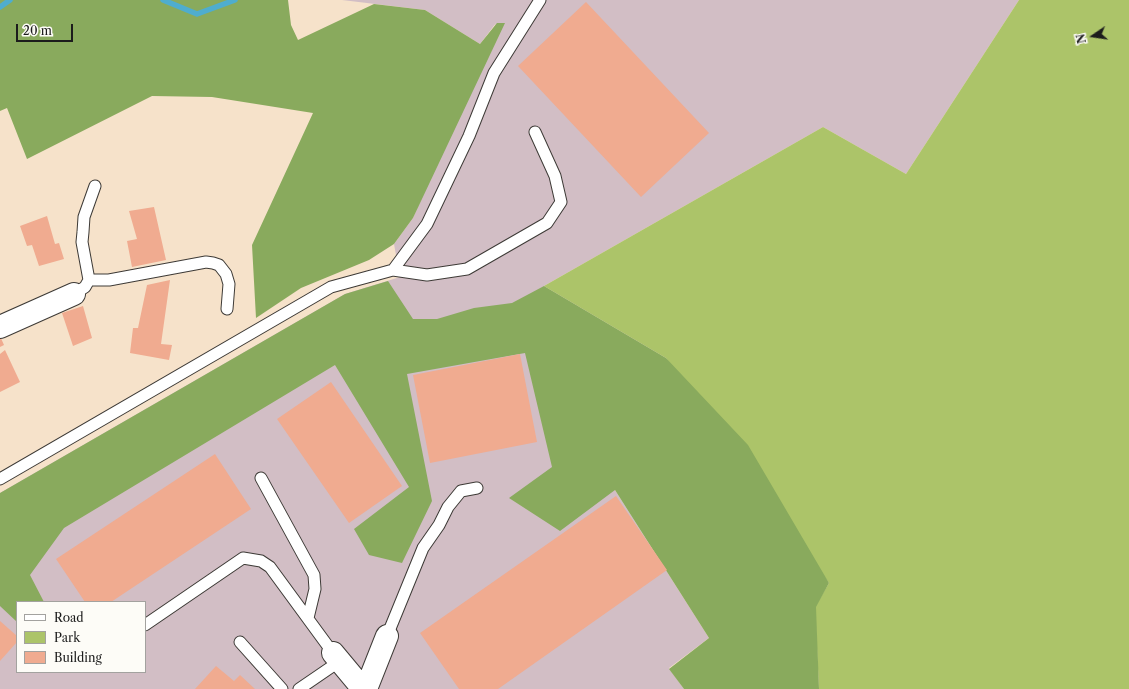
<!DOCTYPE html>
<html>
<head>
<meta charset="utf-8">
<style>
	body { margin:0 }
	#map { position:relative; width:1129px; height:689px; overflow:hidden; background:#f6e2ca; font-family:"Libre Caslon Text",serif }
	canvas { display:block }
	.legend { position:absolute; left:16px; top:601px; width:130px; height:72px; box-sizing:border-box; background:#fdfcf7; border:1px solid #a3a29f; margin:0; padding:5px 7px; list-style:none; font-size:12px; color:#1c1c1c }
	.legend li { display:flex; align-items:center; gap:8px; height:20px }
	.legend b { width:20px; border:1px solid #a3a29f }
	.north { position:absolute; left:1073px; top:16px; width:40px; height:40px; -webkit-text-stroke:3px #fdfcf7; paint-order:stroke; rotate:257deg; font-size:11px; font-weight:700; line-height:16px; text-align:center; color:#1c1c1c }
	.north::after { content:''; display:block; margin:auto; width:14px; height:18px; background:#1c1c1c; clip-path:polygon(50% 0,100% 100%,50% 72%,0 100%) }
	.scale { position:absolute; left:16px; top:24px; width:57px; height:18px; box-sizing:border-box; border:2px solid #1c1c1c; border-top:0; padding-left:5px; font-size:12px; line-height:14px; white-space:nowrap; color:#1c1c1c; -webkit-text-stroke:3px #fdfcf7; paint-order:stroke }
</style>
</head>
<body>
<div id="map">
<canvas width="1129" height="689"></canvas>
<ul class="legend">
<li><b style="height:5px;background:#fff"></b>Road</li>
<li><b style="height:11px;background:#acc469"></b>Park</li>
<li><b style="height:11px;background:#f0ab90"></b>Building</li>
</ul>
<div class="north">N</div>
<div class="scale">20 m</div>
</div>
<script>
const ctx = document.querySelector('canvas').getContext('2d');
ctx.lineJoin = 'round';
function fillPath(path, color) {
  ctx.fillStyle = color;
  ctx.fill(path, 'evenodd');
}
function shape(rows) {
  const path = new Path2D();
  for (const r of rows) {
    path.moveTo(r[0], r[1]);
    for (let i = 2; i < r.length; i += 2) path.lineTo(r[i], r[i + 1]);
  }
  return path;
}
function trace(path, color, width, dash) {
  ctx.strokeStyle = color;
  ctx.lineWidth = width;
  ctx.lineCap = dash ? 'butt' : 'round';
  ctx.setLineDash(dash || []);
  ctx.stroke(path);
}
fillPath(shape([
	[342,0,1019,0,906,174,823,127,544,286,615,490,709,638,669,668,684,689,0,689,0,493,345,294,400,277,394,244,413,218,496,23,480,44,425,10],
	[17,602,145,602,145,672,17,672]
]), '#d2bec5');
fillPath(shape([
	[1019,0,1129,0,1129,689,819,689,815,607,829,583,666,358,544,286,823,127,906,174]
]), '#acc469');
fillPath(shape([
	[0,0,288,0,291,25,298,40,374,4,425,10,480,44,497,23,505,23,413,218,394,244,369,260,301,288,256,318,252,245,313,113,212,97,152,96,27,159,7,108,0,111],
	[388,281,413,319,437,319,474,308,512,303,544,286,666,358,748,445,829,583,816,607,819,689,684,689,669,669,709,638,615,490,560,531,509,498,552,467,525,353,407,374,432,501,402,563,369,555,354,529,409,487,335,365,64,528,30,575,44,602,17,602,17,622,0,606,0,493,345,294]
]), '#89aa5d');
trace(shape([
	[163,0,197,14,235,0],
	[0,7,10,0]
]), '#4fadce', 5.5);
fillPath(shape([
	[586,2,709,133,641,197,518,66],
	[154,207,166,260,132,267,127,241,137,239,129,211],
	[47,216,55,244,59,243,64,259,39,266,32,245,27,246,20,226],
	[170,280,161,344,172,345,169,360,130,353,133,328,138,328,147,285],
	[83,306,92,338,73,346,62,313],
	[0,336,4,345,0,347],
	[5,350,20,382,0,392,0,354],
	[520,354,537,442,430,463,413,375],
	[331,382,402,486,349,523,277,419],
	[215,454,251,509,111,602,85,602,56,559],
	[616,496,667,570,498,689,459,689,420,633],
	[0,621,17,636,17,642,0,661],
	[216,666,234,681,240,675,255,689,195,689]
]), '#f0ab90');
const service = shape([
	[393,270,427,224,469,136,494,73,540,0],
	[89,280,109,280,206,262,213,263,219,265,226,274,229,284,227,309],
	[74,294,85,287,89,280,82,242,83,232,84,217,95,186],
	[261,478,314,575,315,589,308,618],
	[0,479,331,287,393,270,427,275,467,269,547,223,561,202,555,176,535,132],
	[145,625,243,558,261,561,270,567,333,653],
	[387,636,423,548,439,525,448,507,461,491,477,488],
	[240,642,282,689],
	[299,689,340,661]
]);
const minor = shape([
	[0,327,74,294],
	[333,653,363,689],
	[366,689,387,636]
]);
trace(service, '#3d3a36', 13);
trace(minor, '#3d3a36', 24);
trace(service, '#fff', 11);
trace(minor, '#fff', 22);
</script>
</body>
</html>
